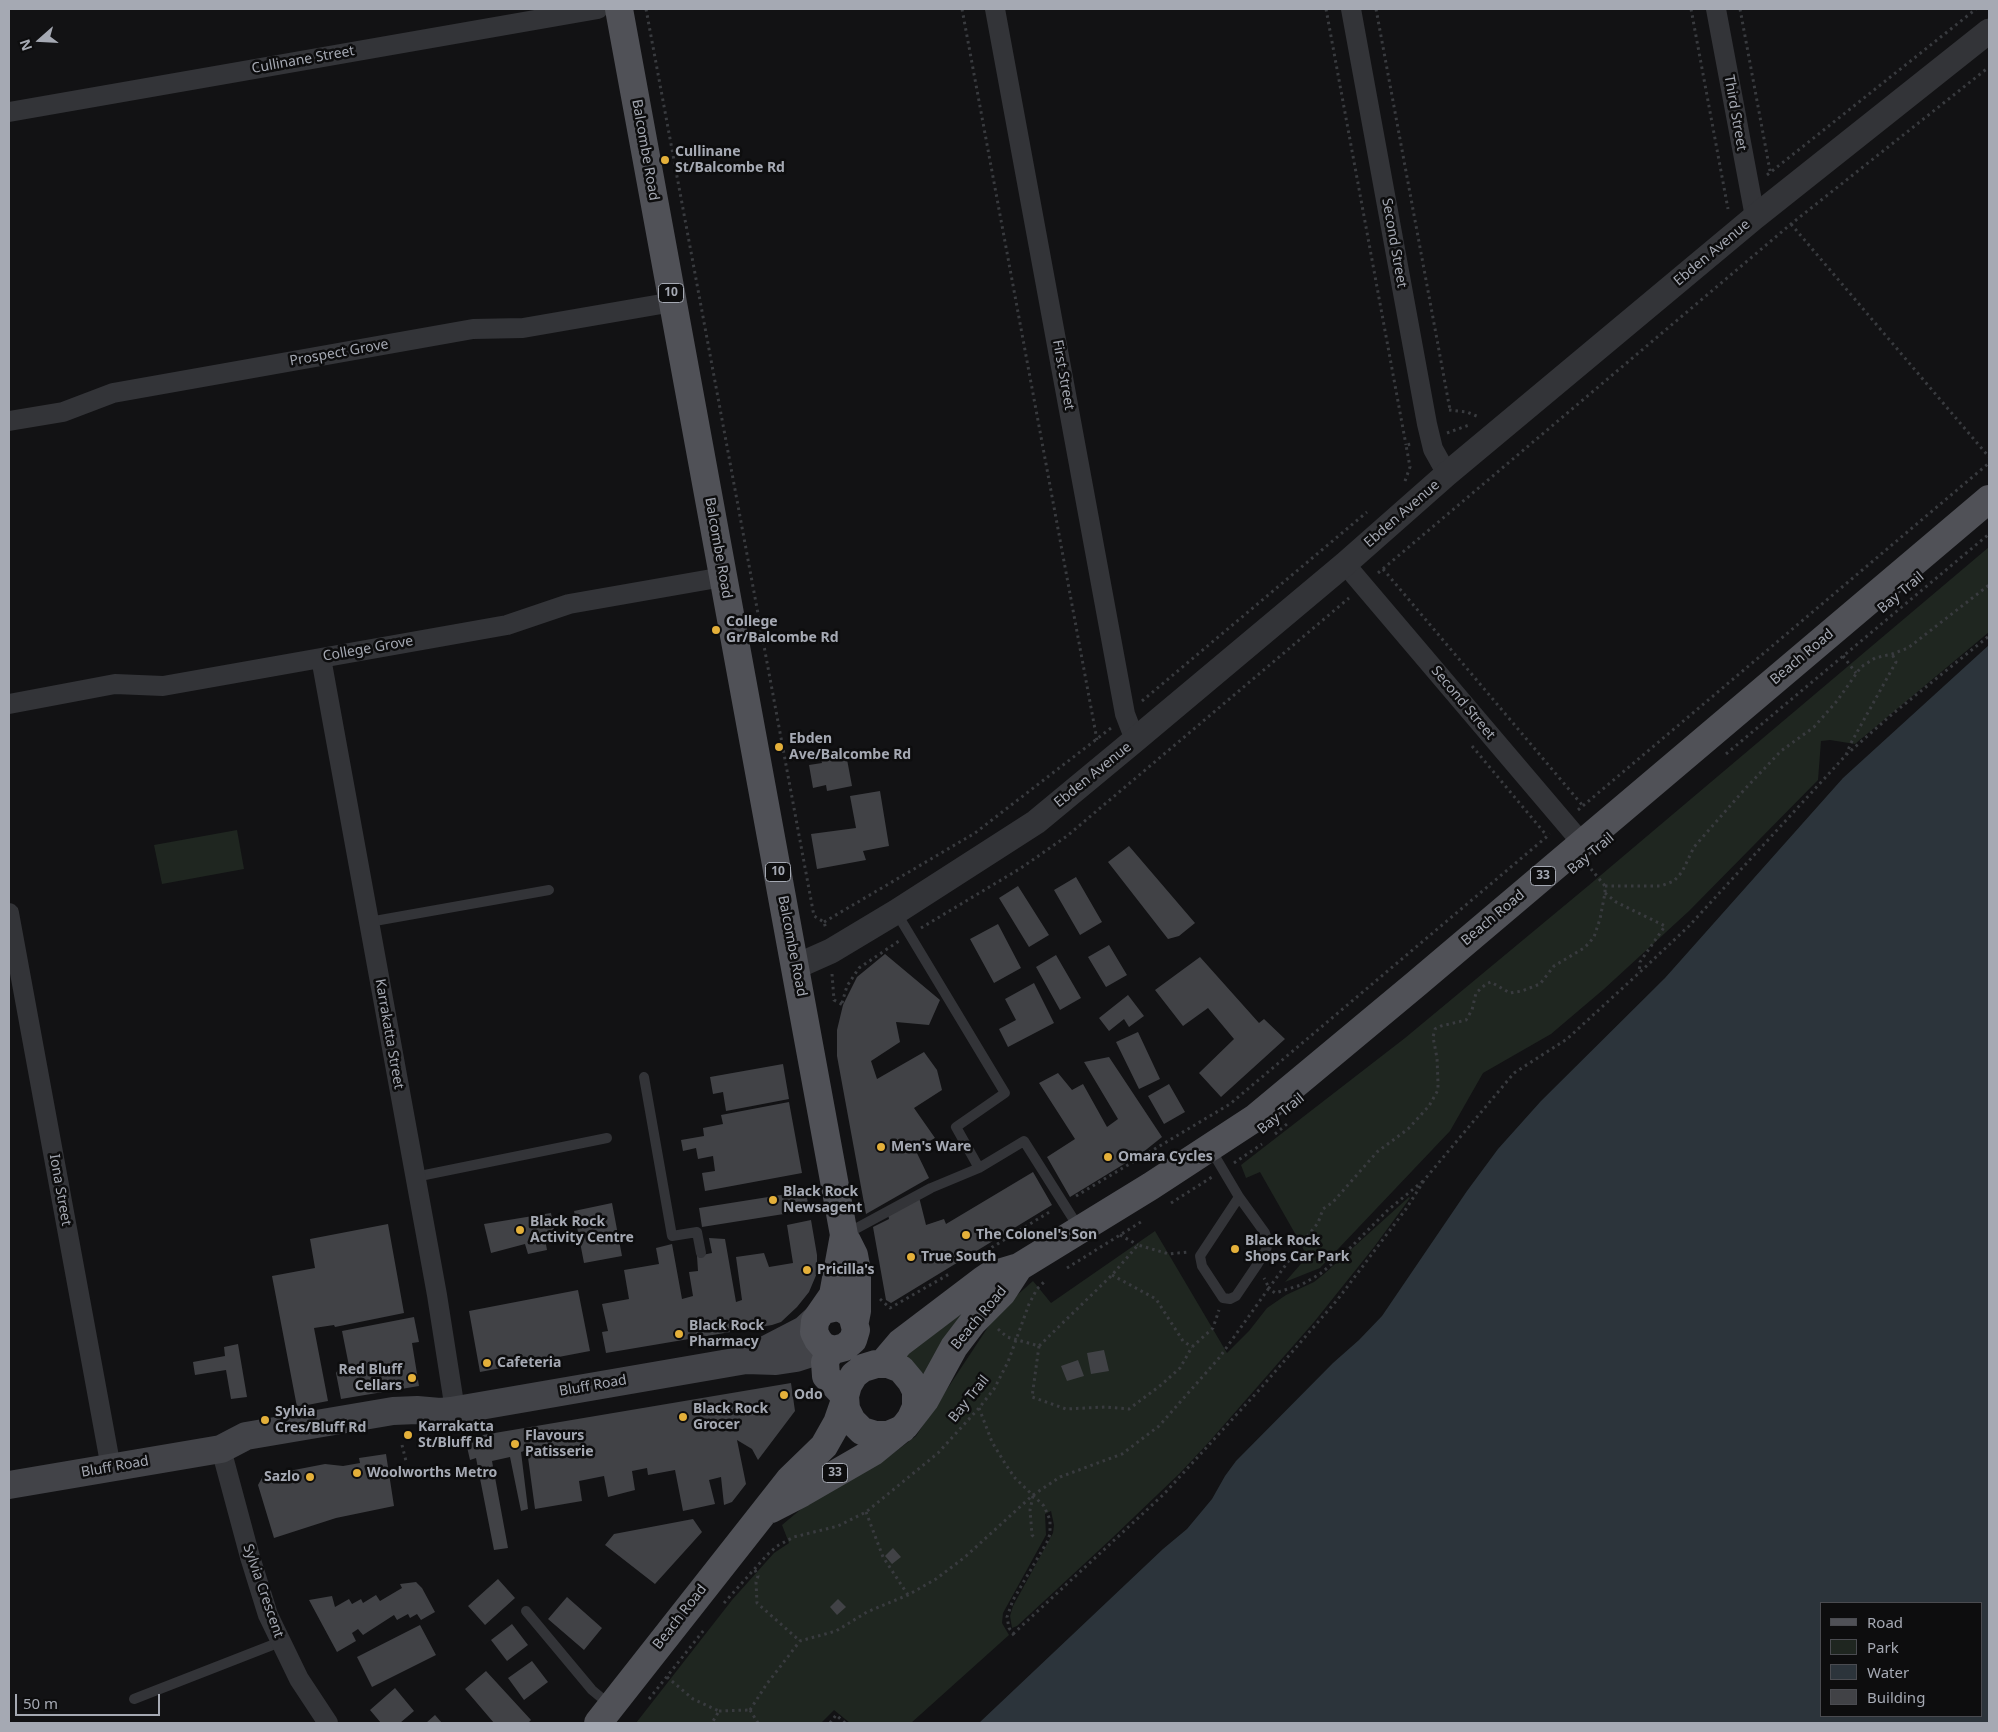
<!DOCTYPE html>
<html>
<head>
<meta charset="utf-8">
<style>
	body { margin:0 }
	#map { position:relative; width:1998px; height:1732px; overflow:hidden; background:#121214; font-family:"Noto Sans",sans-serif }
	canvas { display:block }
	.frame { position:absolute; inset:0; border:10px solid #a5a9b3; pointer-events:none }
	.legend { position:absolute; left:1820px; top:1602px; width:162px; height:115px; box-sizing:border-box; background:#0d0d0e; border:1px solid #4a4b50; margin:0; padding:6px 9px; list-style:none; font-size:15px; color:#a5a9b3 }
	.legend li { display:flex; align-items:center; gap:10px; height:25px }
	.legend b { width:25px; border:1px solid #4a4b50 }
	.north { position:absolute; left:15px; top:15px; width:50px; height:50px; -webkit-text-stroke:4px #0d0d0e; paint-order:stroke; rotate:251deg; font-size:14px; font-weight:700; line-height:20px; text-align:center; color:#a5a9b3 }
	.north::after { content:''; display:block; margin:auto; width:18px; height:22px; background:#a5a9b3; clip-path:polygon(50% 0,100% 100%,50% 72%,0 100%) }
	.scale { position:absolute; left:15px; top:1694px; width:145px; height:22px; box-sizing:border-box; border:2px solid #a5a9b3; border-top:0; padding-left:6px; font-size:15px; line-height:18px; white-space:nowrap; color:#a5a9b3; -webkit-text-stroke:4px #0d0d0e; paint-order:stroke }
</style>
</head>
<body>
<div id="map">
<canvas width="1998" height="1732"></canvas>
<div class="frame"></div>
<ul class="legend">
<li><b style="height:6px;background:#505157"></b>Road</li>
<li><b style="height:14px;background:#1f2620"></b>Park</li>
<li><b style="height:14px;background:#2c343b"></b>Water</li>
<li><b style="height:14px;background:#414246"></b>Building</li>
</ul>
<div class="north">N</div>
<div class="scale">50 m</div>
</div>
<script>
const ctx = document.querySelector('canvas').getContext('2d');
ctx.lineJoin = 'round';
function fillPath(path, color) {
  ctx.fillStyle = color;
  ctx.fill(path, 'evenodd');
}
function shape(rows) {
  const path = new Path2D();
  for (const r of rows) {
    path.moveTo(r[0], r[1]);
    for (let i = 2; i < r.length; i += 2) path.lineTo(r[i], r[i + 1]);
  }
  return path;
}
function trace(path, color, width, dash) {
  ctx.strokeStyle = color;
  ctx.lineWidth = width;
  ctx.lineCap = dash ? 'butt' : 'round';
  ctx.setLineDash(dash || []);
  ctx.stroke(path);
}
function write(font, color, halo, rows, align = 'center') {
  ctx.font = font + ' "Noto Sans",sans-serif';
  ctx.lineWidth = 5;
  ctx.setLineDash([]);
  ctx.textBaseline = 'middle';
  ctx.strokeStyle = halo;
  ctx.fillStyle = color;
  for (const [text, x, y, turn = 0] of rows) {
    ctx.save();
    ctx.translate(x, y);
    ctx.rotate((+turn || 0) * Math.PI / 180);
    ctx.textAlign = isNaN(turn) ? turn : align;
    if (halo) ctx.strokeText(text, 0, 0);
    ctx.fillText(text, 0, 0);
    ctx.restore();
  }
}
fillPath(shape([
	[1989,547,1989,632,1855,744,1830,740,1821,741,1818,780,1689,911,1604,989,1551,1034,1483,1073,1450,1131,1320,1268,1285,1282,1307,1257,1301,1244,1260,1172,1246,1178,1241,1165,1405,1038,1588,886],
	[237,830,244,869,162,884,154,845],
	[1409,1197,1410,1198,1374,1247,1314,1322,1209,1442,1180,1473,1110,1540,1017,1626,1012,1628,1010,1616,1013,1606,1053,1533,1054,1525,1051,1511,1045,1514,1046,1535,1003,1613,1002,1623,1009,1635,911,1723,850,1723,834,1710,821,1723,636,1723,732,1600,774,1553,789,1543,782,1525,813,1499,891,1455,916,1436,998,1312,1033,1281,1051,1303,1155,1231,1227,1353,1249,1331,1267,1308,1286,1295,1314,1282,1324,1274],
	[971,1307,921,1379,903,1354,925,1334]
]), '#1f2620');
fillPath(shape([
	[1989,645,1989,1723,979,1723,1163,1549,1187,1529,1212,1499,1225,1476,1236,1461,1333,1363,1359,1340,1382,1316,1467,1191,1498,1149,1541,1101,1665,978,1843,778],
	[1822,1603,1982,1603,1982,1716,1822,1716]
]), '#2c343b');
fillPath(shape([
	[846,754,852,786,827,791,826,785,813,788,809,765,822,763,821,759],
	[880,791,889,846,863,851,866,860,817,869,811,834,856,828,850,796],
	[1129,846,1195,923,1179,936,1168,939,1108,862],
	[1076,877,1102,922,1080,935,1054,890],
	[1018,886,1049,935,1029,947,999,898],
	[998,924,1021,968,994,983,970,939],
	[1109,945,1127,975,1106,987,1088,957],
	[885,954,940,1000,929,1025,896,1022,900,1042,871,1061,877,1079,924,1052,937,1070,942,1090,914,1108,935,1138,915,1149,929,1178,866,1214,837,1056,837,1030,843,1005,857,977],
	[1056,955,1081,998,1060,1010,1036,967],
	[1200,957,1259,1023,1264,1019,1285,1039,1221,1097,1199,1073,1234,1039,1208,1008,1183,1026,1155,990],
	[1034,983,1054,1023,1008,1047,999,1029,1016,1020,1005,999],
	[1128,995,1144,1016,1129,1027,1124,1019,1109,1031,1099,1018],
	[1138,1032,1160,1079,1139,1089,1116,1042],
	[1109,1057,1162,1137,1142,1153,1070,1197,1047,1157,1075,1139,1039,1083,1058,1073,1072,1090,1083,1084,1107,1127,1118,1119,1084,1062],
	[783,1064,789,1099,726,1111,723,1092,713,1094,710,1077],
	[1169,1084,1185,1112,1164,1124,1148,1096],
	[789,1102,802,1173,705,1191,702,1173,715,1171,713,1156,698,1159,696,1148,683,1151,681,1140,704,1136,703,1128,723,1124,721,1115],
	[1033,1172,1052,1205,891,1303,886,1300,873,1227,889,1219,888,1214,919,1197,926,1225,944,1219,946,1224],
	[806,1191,809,1210,702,1227,699,1208],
	[612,1203,622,1256,584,1263,574,1211],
	[551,1213,555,1236,545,1239,547,1250,528,1254,525,1244,491,1253,484,1224],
	[811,1220,817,1255,817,1273,809,1292,797,1307,781,1322,772,1325,606,1353,602,1332,608,1331,602,1304,629,1299,624,1270,659,1264,656,1248,672,1244,682,1299,693,1296,689,1272,698,1271,697,1256,712,1253,709,1238,725,1239,736,1302,742,1300,736,1257,764,1253,769,1267,793,1263,787,1225],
	[388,1224,404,1313,335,1327,334,1325,314,1328,328,1401,297,1407,272,1276,315,1268,310,1239],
	[578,1290,590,1351,480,1372,469,1311],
	[414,1317,419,1342,412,1343,419,1386,341,1399,336,1373,339,1368,349,1366,342,1331],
	[238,1344,247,1397,231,1399,226,1370,195,1375,193,1362,225,1356,224,1347],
	[1104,1350,1109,1371,1091,1374,1087,1353],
	[1078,1360,1084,1376,1067,1381,1061,1366],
	[791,1383,795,1411,758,1460,752,1449,737,1440,746,1484,732,1502,724,1505,721,1477,709,1480,715,1504,683,1511,675,1470,648,1475,647,1468,632,1471,635,1490,608,1497,604,1476,579,1481,582,1501,535,1509,527,1450,521,1452,528,1509,521,1511,510,1457,492,1461,508,1548,494,1550,476,1458,470,1460,465,1438],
	[386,1454,394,1506,336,1518,274,1538,258,1485,263,1476,325,1464,343,1466,360,1463,359,1458],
	[693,1519,702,1532,655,1584,605,1545,614,1534],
	[893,1548,901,1557,892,1564,885,1556],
	[498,1579,515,1598,485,1625,468,1606],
	[416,1582,422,1588,435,1612,421,1620,417,1614,410,1618,408,1614,397,1620,394,1615,363,1635,358,1629,352,1633,356,1641,337,1652,309,1600,332,1596,335,1607,349,1599,352,1604,361,1599,363,1603,376,1595,380,1601,402,1588,400,1584],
	[567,1597,602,1628,584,1650,548,1619],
	[838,1599,846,1607,837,1615,830,1607],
	[512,1624,528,1645,507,1661,491,1640],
	[420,1625,436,1655,372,1687,357,1657],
	[532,1661,548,1682,524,1700,508,1678],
	[486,1671,531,1720,528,1723,494,1723,465,1689],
	[395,1688,414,1711,400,1723,381,1723,370,1710],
	[435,1715,442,1723,426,1723]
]), '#414246');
trace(shape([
	[646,9,814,916,824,922,826,929],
	[962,9,1097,740],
	[1326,9,1406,445],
	[1376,9,1450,410],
	[1691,9,1728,209],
	[1740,9,1770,171],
	[1767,175,1976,9],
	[1791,224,1989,457],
	[1449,410,1467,412,1479,417],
	[1447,433,1469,425],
	[1405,481,1410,467,1406,445,1412,444],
	[1383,569,1583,806],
	[1378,573,1791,224,1989,67],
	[1843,656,1856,673],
	[1142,701,1367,512],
	[1472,746,1547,836],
	[1726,754,1989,534],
	[1846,755,1851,743,1896,662,1892,654],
	[1578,810,1989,463],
	[1605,886,1661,886,1674,881,1682,872,1694,847,1744,790,1781,751,1814,727,1837,701,1861,667,1875,658,1892,654,1908,648,1989,585],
	[1605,893,1616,902,1665,926,1640,962,1639,973],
	[824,922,975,833,1111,728],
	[921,928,1021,868,1067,836,1349,598],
	[832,974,834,1000,843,1005],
	[842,1003,847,986,859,968,899,941],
	[1275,1134,1287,1124],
	[1234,1163,1262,1144],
	[1423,1181,1388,1210,1345,1253,1320,1274,1301,1285,1275,1293,1269,1288,1304,1240,1318,1223,1323,1209,1333,1202,1377,1152,1408,1129,1429,1106,1438,1090,1438,1083,1437,1058,1433,1037,1435,1029,1441,1026,1466,1020,1472,1010,1476,993,1486,984,1491,982,1510,993,1522,991,1540,984,1554,966,1584,948,1589,943,1594,937,1600,919,1605,893,1605,886,1591,869],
	[1076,1196,1230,1104,1550,834],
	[1171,1203,1212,1177],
	[1120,1235,1138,1245],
	[986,1251,1051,1211],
	[1067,1268,1144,1220],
	[1112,1275,1156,1299,1183,1341,1192,1347],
	[880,1299,890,1308,951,1273],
	[998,1329,1007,1337,1039,1346,1112,1275,1138,1245,1169,1254,1188,1252],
	[1039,1346,1032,1397,1066,1409,1105,1407,1129,1409,1161,1385,1180,1368,1192,1347,1213,1328,1219,1310],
	[979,1408,992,1442,1006,1465,1015,1478,1044,1506,1050,1520,1050,1534,1047,1542,1013,1600,1007,1617,1009,1628,1015,1637],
	[402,1445,406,1461],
	[1033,1496,1030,1510,1032,1535,1036,1539],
	[866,1512,883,1557,908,1595],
	[755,1570,758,1576,756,1582,757,1603,800,1641],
	[724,1603,767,1555,777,1546,794,1537,838,1526,866,1512,938,1453,979,1408,994,1389,1008,1362,1029,1304,1037,1289,1046,1280],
	[1013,1634,1164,1494,1260,1389,1338,1299,1406,1209,1425,1179,1514,1073,1567,1039,1639,973,1689,926,1846,755,1890,716,1989,636],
	[667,1677,693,1699,719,1711,712,1723],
	[649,1699,704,1630],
	[750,1710,766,1685,800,1641,836,1631,867,1612,908,1595,936,1579,965,1557,1033,1495,1060,1477,1122,1454,1159,1426,1219,1358,1269,1288,1264,1278],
	[750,1710,758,1723],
	[719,1711,750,1710],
	[830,1723,836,1715,845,1723]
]), '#393b3f', 3, [2.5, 4]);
trace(shape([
	[896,912,1005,1093,956,1127,979,1168],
	[369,922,549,890],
	[644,1077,672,1236,697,1232,701,1253],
	[1210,1148,1239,1197,1265,1233,1268,1242,1266,1250,1257,1265,1236,1296,1230,1299,1223,1298,1202,1266,1200,1256,1239,1197],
	[415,1177,607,1138],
	[846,1234,931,1188,979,1168,1024,1141,1079,1228],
	[526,1611,592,1690,610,1705],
	[134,1699,280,1642]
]), '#333438', 10);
trace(shape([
	[995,9,1125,714,1135,740],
	[1351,9,1427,424,1433,449,1447,474],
	[1716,9,1755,217],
	[9,112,598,9],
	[9,421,63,412,113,393,473,329,523,328,673,302],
	[1345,564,1582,843],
	[321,658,437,1295,455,1410],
	[9,704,115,684,163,686,507,625,569,604,723,577],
	[9,913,111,1468],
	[221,1449,250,1557,268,1615,299,1679,328,1723]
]), '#333438', 20);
trace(shape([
	[795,967,831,951,896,912,1036,822,1135,740,1345,564,1447,474,1755,217,1989,31]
]), '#333438', 25);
trace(shape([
	[752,1357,804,1330,817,1318],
	[9,1485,221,1449,246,1436,393,1411,417,1410,440,1412,451,1411,746,1360,776,1361,796,1358,827,1348]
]), '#424348', 28);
trace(shape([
	[619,9,844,1235,833,1295,815,1321,814,1332,818,1340,824,1347,834,1350,845,1347,853,1340,856,1330,852,1315,845,1310,837,1307,824,1310],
	[847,1241,854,1255,857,1271,857,1311,855,1321],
	[831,1349,825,1362,826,1376,845,1396],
	[883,1363,900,1343,983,1280,989,1276,1019,1267,1151,1186,1255,1118,1416,984,1989,499],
	[902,1429,888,1435,875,1435,862,1431,852,1421,846,1409,845,1396,848,1385,854,1375,863,1368,876,1364,888,1364,901,1369,911,1381,916,1391,916,1407,911,1418],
	[771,1509,802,1493,873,1452,905,1426,925,1400,954,1347,973,1322,1002,1293,1019,1267],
	[598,1723,790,1479,824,1446,837,1423,845,1400]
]), '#505157', 28);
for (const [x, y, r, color] of [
	[665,160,5,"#e4b03a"],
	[716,630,5,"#e4b03a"],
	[779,747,5,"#e4b03a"],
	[881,1147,5,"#e4b03a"],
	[1108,1157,5,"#e4b03a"],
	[773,1200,5,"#e4b03a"],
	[520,1230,5,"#e4b03a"],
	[966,1235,5,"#e4b03a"],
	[1235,1249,5,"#e4b03a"],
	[911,1257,5,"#e4b03a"],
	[807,1270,5,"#e4b03a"],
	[679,1334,5,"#e4b03a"],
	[487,1363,5,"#e4b03a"],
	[412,1378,5,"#e4b03a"],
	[784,1395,5,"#e4b03a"],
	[683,1417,5,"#e4b03a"],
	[265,1420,5,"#e4b03a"],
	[408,1435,5,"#e4b03a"],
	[515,1444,5,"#e4b03a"],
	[357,1473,5,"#e4b03a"],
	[310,1477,5,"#e4b03a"]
]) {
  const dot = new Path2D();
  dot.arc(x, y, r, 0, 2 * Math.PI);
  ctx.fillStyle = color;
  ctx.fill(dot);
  trace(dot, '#0d0d0e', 2);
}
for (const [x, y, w] of [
	[671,293,25],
	[778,872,25],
	[1543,876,25],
	[835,1473,25]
]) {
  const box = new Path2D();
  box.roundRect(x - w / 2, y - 9.5, w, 19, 4);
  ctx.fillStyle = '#0d0d0e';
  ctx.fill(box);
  trace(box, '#a5a9b3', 1);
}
write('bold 12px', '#a5a9b3', null, [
	["10",671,293],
	["10",778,872],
	["33",1543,876],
	["33",835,1473]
]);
write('14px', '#a5a9b3', '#0d0d0e', [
	["Cullinane Street",303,60,-10],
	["Third Street",1735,113,80],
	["Balcombe Road",645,150,80],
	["Second Street",1394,243,80],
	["Ebden Avenue",1712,253,-40],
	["Prospect Grove",339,353,-10],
	["First Street",1063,375,80],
	["Ebden Avenue",1402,514,-41],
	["Balcombe Road",718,548,80],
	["Bay Trail",1901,593,-40],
	["College Grove",368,649,-10],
	["Beach Road",1802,657,-40],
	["Second Street",1463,703,50],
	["Ebden Avenue",1093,775,-39],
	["Bay Trail",1591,854,-40],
	["Beach Road",1493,918,-40],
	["Balcombe Road",792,946,79],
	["Karrakatta Street",389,1034,80],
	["Bay Trail",1281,1114,-39],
	["Iona Street",60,1190,80],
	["Beach Road",979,1318,-50],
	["Bluff Road",593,1386,-10],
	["Bay Trail",969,1399,-51],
	["Bluff Road",115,1467,-10],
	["Sylvia Crescent",263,1591,71],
	["Beach Road",680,1617,-52]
]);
write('bold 14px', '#a5a9b3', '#0d0d0e', [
	["Cullinane",675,152],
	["St/Balcombe Rd",675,168],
	["College",726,622],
	["Gr/Balcombe Rd",726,638],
	["Ebden",789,739],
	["Ave/Balcombe Rd",789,755],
	["Men's Ware",891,1147],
	["Omara Cycles",1118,1157],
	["Black Rock",783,1192],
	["Newsagent",783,1208],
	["Black Rock",530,1222],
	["Activity Centre",530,1238],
	["The Colonel's Son",976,1235],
	["Black Rock",1245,1241],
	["Shops Car Park",1245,1257],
	["True South",921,1257],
	["Pricilla's",817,1270],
	["Black Rock",689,1326],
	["Pharmacy",689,1342],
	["Cafeteria",497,1363],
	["Red Bluff",402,1370,"right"],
	["Cellars",402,1386,"right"],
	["Odo",794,1395],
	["Black Rock",693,1409],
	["Grocer",693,1425],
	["Sylvia",275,1412],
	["Cres/Bluff Rd",275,1428],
	["Karrakatta",418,1427],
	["St/Bluff Rd",418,1443],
	["Flavours",525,1436],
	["Patisserie",525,1452],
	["Woolworths Metro",367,1473],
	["Sazlo",300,1477,"right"]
], 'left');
</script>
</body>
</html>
